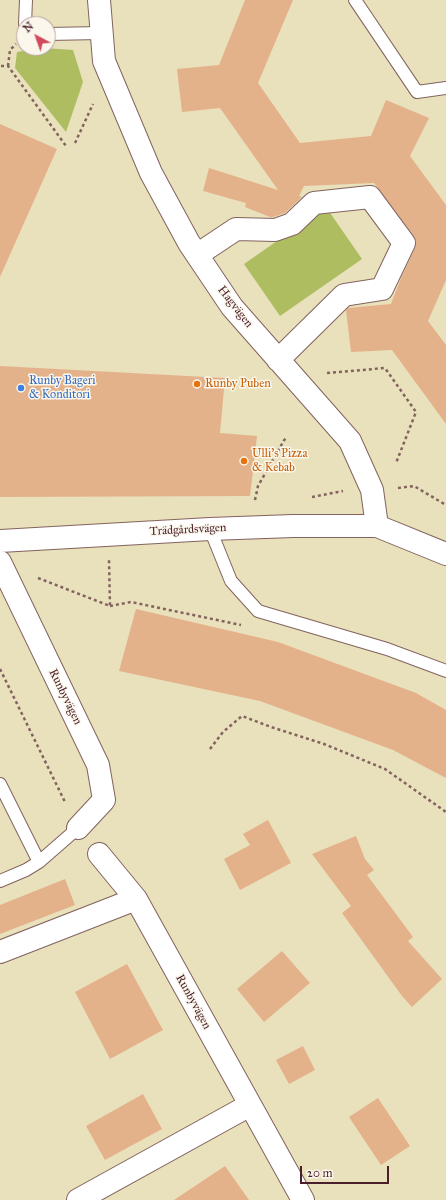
<!DOCTYPE html>
<html>
<head>
<meta charset="utf-8">
<style>
	body { margin:0 }
	#map { position:relative; width:446px; height:1200px; overflow:hidden; background:#e9e0bc; font-family:"IM FELL Great Primer",serif }
	canvas { display:block }
	.north { position:absolute; left:16px; top:16px; width:40px; height:40px; box-sizing:border-box; background:#fbf7ec; border:1px solid #b4a19f; border-radius:50%; rotate:319deg; font-size:11px; font-weight:700; line-height:16px; text-align:center; color:#4a1f2b }
	.north::after { content:''; display:block; margin:auto; width:14px; height:18px; background:#d1495b; clip-path:polygon(50% 0,100% 100%,50% 72%,0 100%) }
	.scale { position:absolute; left:300px; top:1166px; width:89px; height:18px; box-sizing:border-box; border:2px solid #4a1f2b; border-top:0; padding-left:5px; font-size:12px; line-height:14px; white-space:nowrap; color:#4a1f2b; -webkit-text-stroke:3px #fbf7ec; paint-order:stroke }
</style>
</head>
<body>
<div id="map">
<canvas width="446" height="1200"></canvas>
<div class="north">N</div>
<div class="scale">20 m</div>
</div>
<script>
const ctx = document.querySelector('canvas').getContext('2d');
ctx.lineJoin = 'round';
function fillPath(path, color) {
  ctx.fillStyle = color;
  ctx.fill(path, 'evenodd');
}
function shape(rows) {
  const path = new Path2D();
  for (const r of rows) {
    path.moveTo(r[0], r[1]);
    for (let i = 2; i < r.length; i += 2) path.lineTo(r[i], r[i + 1]);
  }
  return path;
}
function trace(path, color, width, dash) {
  ctx.strokeStyle = color;
  ctx.lineWidth = width;
  ctx.lineCap = dash ? 'butt' : 'round';
  ctx.setLineDash(dash || []);
  ctx.stroke(path);
}
function write(font, color, halo, rows, align = 'center') {
  ctx.font = font + ' "IM FELL Great Primer",serif';
  ctx.lineWidth = 3;
  ctx.setLineDash([]);
  ctx.textBaseline = 'middle';
  ctx.strokeStyle = halo;
  ctx.fillStyle = color;
  for (const [text, x, y, turn = 0] of rows) {
    ctx.save();
    ctx.translate(x, y);
    ctx.rotate((+turn || 0) * Math.PI / 180);
    ctx.textAlign = isNaN(turn) ? turn : align;
    if (halo) ctx.strokeText(text, 0, 0);
    ctx.fillText(text, 0, 0);
    ctx.restore();
  }
}
fillPath(shape([
	[44,48,73,50,83,82,66,132,15,68,17,52],
	[326,207,362,259,280,316,244,264]
]), '#adbd60');
fillPath(shape([
	[245,0,293,0,258,83,300,143,371,136,386,100,429,118,410,156,446,205,446,280,428,321,446,345,446,424,392,350,351,352,346,310,348,308,391,304,401,278,415,248,416,242,414,236,374,183,304,186,299,196,302,197,285,213,273,217,270,217,245,207,246,203,203,191,209,168,278,190,220,108,182,112,177,69,219,65],
	[0,124,57,149,0,277],
	[0,366,225,378,220,433,257,436,250,496,0,497],
	[136,609,278,642,416,693,446,710,446,778,393,750,260,701,119,671],
	[268,820,291,863,240,890,224,859,250,845,243,834],
	[356,836,365,859,374,870,367,875,413,937,408,941,442,979,412,1007,402,996,342,913,351,906,312,854],
	[65,879,75,905,0,934,0,905],
	[282,951,310,983,264,1022,237,989],
	[127,964,163,1030,110,1059,75,992],
	[303,1046,315,1070,289,1084,276,1060],
	[143,1094,162,1129,105,1160,86,1126],
	[378,1098,410,1146,381,1165,349,1117],
	[225,1166,249,1200,174,1200]
]), '#e4b28a');
const lane = shape([
	[355,0,417,92,446,88],
	[25,24,26,0],
	[48,34,101,33],
	[210,529,231,581,258,611,387,649,446,671],
	[0,784,39,862],
	[0,881,26,870,39,862,78,828]
]);
const street = shape([
	[99,0,104,61,151,173,189,243,232,307,350,441,372,490,377,526],
	[197,255,236,229,275,230,292,224,314,203,370,197,404,243,382,289,344,295,278,360],
	[0,541,210,529,293,526,377,526,446,554],
	[0,562,98,765,104,800,78,828],
	[99,854,136,899,303,1200],
	[0,952,136,899],
	[78,1200,250,1105]
]);
trace(lane, '#82635e', 14);
trace(street, '#82635e', 24);
trace(shape([
	[1,66,8,66,66,146],
	[8,66,10,50,16,44],
	[75,143,93,104],
	[327,373,385,368,416,412,396,463],
	[398,488,414,486,446,505],
	[312,497,343,491],
	[255,500,258,486,286,437],
	[38,578,110,606,109,560],
	[110,606,131,602,241,625],
	[0,669,65,802],
	[210,749,223,732,242,716,271,727,324,744,385,769,446,812]
]), '#82635e', 2.5, [3, 3]);
trace(lane, '#fff', 12);
trace(street, '#fff', 22);
for (const [x, y, r, color] of [
	[197,384,4,"#e8710a"],
	[21,388,4,"#3f7fe0"],
	[244,461,4,"#e8710a"]
]) {
  const dot = new Path2D();
  dot.arc(x, y, r, 0, 2 * Math.PI);
  ctx.fillStyle = color;
  ctx.fill(dot);
  trace(dot, '#fbf7ec', 1.5);
}
write('12px', '#4a1f2b', '#fbf7ec', [
	["Hagvägen",235,307,52],
	["Trädgårdsvägen",188,530,-3],
	["Runbyvägen",65,697,64],
	["Runbyvägen",193,1002,61]
]);
write('12px', '#366cbe', '#fbf7ec', [
	["Runby Bageri",29,381],
	["& Konditori",29,395]
], 'left');
write('12px', '#c56008', '#fbf7ec', [
	["Runby Puben",205,384],
	["Ulli's Pizza",252,454],
	["& Kebab",252,468]
], 'left');
</script>
</body>
</html>
